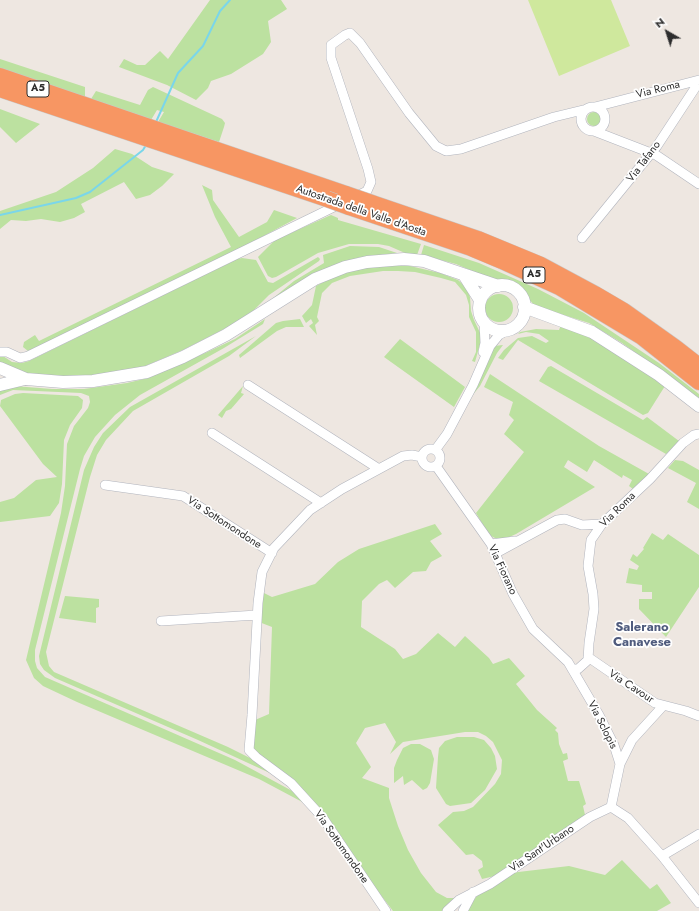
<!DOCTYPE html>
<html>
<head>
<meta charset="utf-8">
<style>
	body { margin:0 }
	#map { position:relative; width:699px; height:911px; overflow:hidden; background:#eee7e1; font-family:Jost,sans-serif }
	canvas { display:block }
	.north { position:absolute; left:647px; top:12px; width:40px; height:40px; -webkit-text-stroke:3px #fff; paint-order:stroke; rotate:321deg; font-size:11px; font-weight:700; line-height:16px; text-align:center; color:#2d2d2d }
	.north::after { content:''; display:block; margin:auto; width:14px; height:18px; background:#2d2d2d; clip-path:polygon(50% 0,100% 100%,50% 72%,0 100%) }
</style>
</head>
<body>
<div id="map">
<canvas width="699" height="911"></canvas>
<div class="north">N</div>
</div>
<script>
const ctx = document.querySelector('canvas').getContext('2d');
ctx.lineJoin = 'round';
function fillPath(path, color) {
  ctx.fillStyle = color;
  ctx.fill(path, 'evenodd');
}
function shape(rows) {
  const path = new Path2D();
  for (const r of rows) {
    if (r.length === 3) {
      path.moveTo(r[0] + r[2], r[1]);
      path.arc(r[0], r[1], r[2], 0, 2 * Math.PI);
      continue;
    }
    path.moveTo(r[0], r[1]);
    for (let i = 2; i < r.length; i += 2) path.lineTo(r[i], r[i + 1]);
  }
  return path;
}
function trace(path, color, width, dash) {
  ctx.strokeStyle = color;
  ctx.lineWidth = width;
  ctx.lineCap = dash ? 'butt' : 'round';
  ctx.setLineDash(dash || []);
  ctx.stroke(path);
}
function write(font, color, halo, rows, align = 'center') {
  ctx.font = font + ' Jost,sans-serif';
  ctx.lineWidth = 3.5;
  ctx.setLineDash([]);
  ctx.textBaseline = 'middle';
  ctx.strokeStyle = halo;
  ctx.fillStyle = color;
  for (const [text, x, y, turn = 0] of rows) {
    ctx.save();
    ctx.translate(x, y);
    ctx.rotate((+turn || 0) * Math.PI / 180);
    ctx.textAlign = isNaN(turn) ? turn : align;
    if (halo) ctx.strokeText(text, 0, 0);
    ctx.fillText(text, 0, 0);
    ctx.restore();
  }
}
fillPath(shape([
	[210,0,281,0,287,9,268,21,271,42,263,54,231,74,211,81,208,88,196,100,167,85,119,67,124,59,137,65,145,65,160,51,168,59],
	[0,59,85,87,85,99,0,69],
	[153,87,222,119,225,123,224,127,219,142,158,122,164,112,157,110,151,120,91,99,96,91,140,105,148,90],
	[0,109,40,124,16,143,0,127],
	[594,119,7],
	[115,149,132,154,152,167,174,174,162,186,150,195,136,199,124,182,81,204,85,212,74,218,60,222,41,219,26,221,11,220,0,229,0,211,56,192,93,168],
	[202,185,212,190,213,200,239,237,267,222,274,210,297,218,247,245,46,343,28,351,23,347,24,342,35,335,39,341,231,247,215,217],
	[331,215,338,218,338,220,421,244,417,255,405,253,389,246,378,244,349,244,318,253,276,277,272,278,268,276,258,257,275,240],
	[424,245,479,263,538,289,584,313,659,363,699,394,699,398,622,343,589,323,535,306,519,288,511,283,493,280,456,264,421,255],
	[350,246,379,247,397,253,357,258,266,304,294,281,324,263,323,255],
	[318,257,320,259,319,261,269,295,253,311,228,327,183,350,143,367,102,377,32,377,0,363,0,356,3,356,12,362,22,363,29,361,237,259,242,258,256,260,268,282,273,283],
	[389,265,410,266,440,273,458,280,466,287,470,297,471,311,474,320,482,337,475,362,472,361,476,352,476,332,469,317,469,305,466,295,455,282,441,278,415,272,398,271,383,271,350,276,332,283,322,293,317,317,319,321,315,325,317,335,309,326,313,323,311,319,306,323,302,316,312,305,316,286,327,280,348,272,370,267],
	[499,308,14],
	[265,319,263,324,224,348,140,395,115,415,95,437,84,456,80,469,35,650,35,661,37,668,45,677,235,760,296,793,306,804,259,779,77,702,43,686,34,678,26,660,61,513,65,486,67,444,74,426,88,408,90,402,89,396,81,393,13,390,0,395,0,390,14,386,52,389,84,389,127,383,148,378,205,353,235,339],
	[300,319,304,327,286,327,277,331,240,358,239,355,276,323,283,321],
	[561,325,591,336,665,386,648,413,643,415,518,340,503,360,498,358,504,350,518,338,532,336,546,343,549,341,539,334,526,332,518,334,520,332,536,329,559,330],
	[256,336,229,356,133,411,106,440,97,455,90,477,46,652,49,666,54,672,228,747,256,761,272,774,198,740,55,678,44,670,40,664,39,656,84,470,94,447,103,433,130,407],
	[400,339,465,387,454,407,384,357],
	[503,345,497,353,480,386,471,397,479,382,491,351,494,346],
	[551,366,643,420,647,417,679,441,666,454,539,381,548,367],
	[490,374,599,446,649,474,633,489,629,486,632,480,623,475,622,478,594,460,587,472,568,460,564,467,595,487,516,534,505,539,497,539,489,535,476,513,524,452,504,434,514,420,509,415,513,402,484,387],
	[243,386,241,393,244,394,231,409,226,411,222,418,218,415],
	[23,393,78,396,83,400,82,408,70,425,64,440,62,484,59,503,50,516,0,522,0,502,14,498,36,480,57,477,43,464,0,406,1,400,15,394],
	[675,460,683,461,699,470,699,509,687,502,696,483,668,468],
	[435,524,442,534,430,541,442,556,431,562,426,571,413,572,395,588,387,580,379,584,362,601,361,627,395,649,403,659,416,654,438,633,455,647,465,636,489,658,493,664,509,658,525,676,516,684,537,710,557,728,555,730,558,733,559,744,563,754,567,753,568,759,563,761,568,781,579,781,586,804,583,806,585,815,499,875,482,879,478,870,483,867,482,861,473,854,466,855,438,825,453,812,464,811,473,807,495,784,501,774,502,760,493,742,486,736,478,732,465,732,403,742,390,754,396,742,385,723,365,728,356,743,371,767,362,778,389,788,389,798,398,826,408,850,421,873,436,892,447,898,457,898,444,911,393,911,347,851,327,819,256,754,252,744,255,720,269,714,272,627,259,622,261,595,264,593,272,597,315,584,338,562,359,549],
	[652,533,663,540,668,534,699,555,699,587,666,637,639,609,639,599,652,599,652,592,642,592,642,585,626,583,629,568,637,570,639,566,630,560,633,554,637,557,644,549,643,548],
	[65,596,99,599,99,607,96,608,96,623,59,618],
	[457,737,474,737,484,740,491,748,495,756,497,769,485,790,471,803,450,806,446,804,436,788,438,757,439,748,445,741],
	[411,744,420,744,431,750,434,759,430,783,427,788,423,790,412,780,404,785,403,776,394,783,394,768,397,760,403,748],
	[622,860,650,889,657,884,671,903,657,911,466,911,479,893,510,873,569,866,605,875]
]), '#bce1a0');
fillPath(shape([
	[528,0,611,0,630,46,559,76]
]), '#cfe89d');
trace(shape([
	[156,122,178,73,203,46,220,11,230,0],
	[0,215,76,198,90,192,143,150,146,145]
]), '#7ad6ea', 2);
const minor = shape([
	[595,107,699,80],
	[593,119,12],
	[594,131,656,155,699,184],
	[355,197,367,191,371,182,368,169,331,58,331,45,345,35,350,33,360,43,409,113,436,146,446,151,461,149,554,117,587,109],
	[582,238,657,146,699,82],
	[0,352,7,352,20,358,28,356,340,204],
	[483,352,485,343,484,322],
	[248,385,379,469],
	[212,433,321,503],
	[431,458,9],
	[436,449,447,434,473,385,490,346,499,335,506,331],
	[436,466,491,544,513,594,533,629,568,662,599,715,614,745,620,764,611,807],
	[105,485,183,496,272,553],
	[491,544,515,541],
	[496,553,557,520,565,519,582,525,602,524],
	[161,621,257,615],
	[588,657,655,703,686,711,699,716],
	[572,669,578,669,588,660,589,643,594,609,593,594,588,566,591,540,602,524,650,479,683,443,694,435,699,434],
	[620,764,632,740,663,706],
	[611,807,628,818,662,856,699,903],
	[662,856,699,834],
	[386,911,323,818,291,783,256,757,249,750,252,715,258,603,262,572,274,548,310,510,342,489,403,456,412,455,422,457],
	[447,911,459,900,490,884,590,817,611,807],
	[463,911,473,892]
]);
const secondary = shape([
	[464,275,480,300],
	[502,308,23],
	[524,307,592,332,659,375,699,406],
	[0,368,26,379,63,382,93,381,147,372,183,357,226,335,315,279,345,267,367,262,404,259,424,261,498,286],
	[0,385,25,379]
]);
const motorway = shape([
	[0,76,346,194],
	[0,89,327,199],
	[372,203,478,239,541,265,595,294,624,311,676,348,699,366],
	[349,207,471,248,502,261,559,287,642,337,699,382]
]);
trace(minor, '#b1b4bd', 10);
trace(secondary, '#b1b4bd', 13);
trace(motorway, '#c8c8c8', 17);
trace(minor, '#fff', 9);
trace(secondary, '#fff', 12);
trace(motorway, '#f79663', 16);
const motorwayBridge = shape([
	[346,194,372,203],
	[327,199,349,207]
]);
trace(motorwayBridge, '#c8c8c8', 17, []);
trace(motorwayBridge, '#f79663', 16);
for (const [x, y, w] of [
	[38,89,22],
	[534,275,22]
]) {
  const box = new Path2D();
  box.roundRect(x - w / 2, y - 8, w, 16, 3);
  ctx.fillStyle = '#fff';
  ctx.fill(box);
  trace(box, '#2d2d2d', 1);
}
write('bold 10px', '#2d2d2d', null, [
	["A5",38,89],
	["A5",534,275]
]);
write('11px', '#2d2d2d', '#fff', [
	["Via Roma",658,90,-14],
	["Via Tafano",644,162,-53],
	["Autostrada della Valle d'Aosta",361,211,19],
	["Via Roma",618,510,-44],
	["Via Sottomondone",224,523,33],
	["Via Fiorano",502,570,65],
	["Via Cavour",631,687,33],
	["Via Sclopis",602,725,63],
	["Via Sottomondone",341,847,55],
	["Via Sant'Urbano",542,849,-34]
]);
write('bold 13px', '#4f5b7d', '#fff', [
	["Salerano",642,628],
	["Canavese",642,643]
]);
</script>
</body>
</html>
